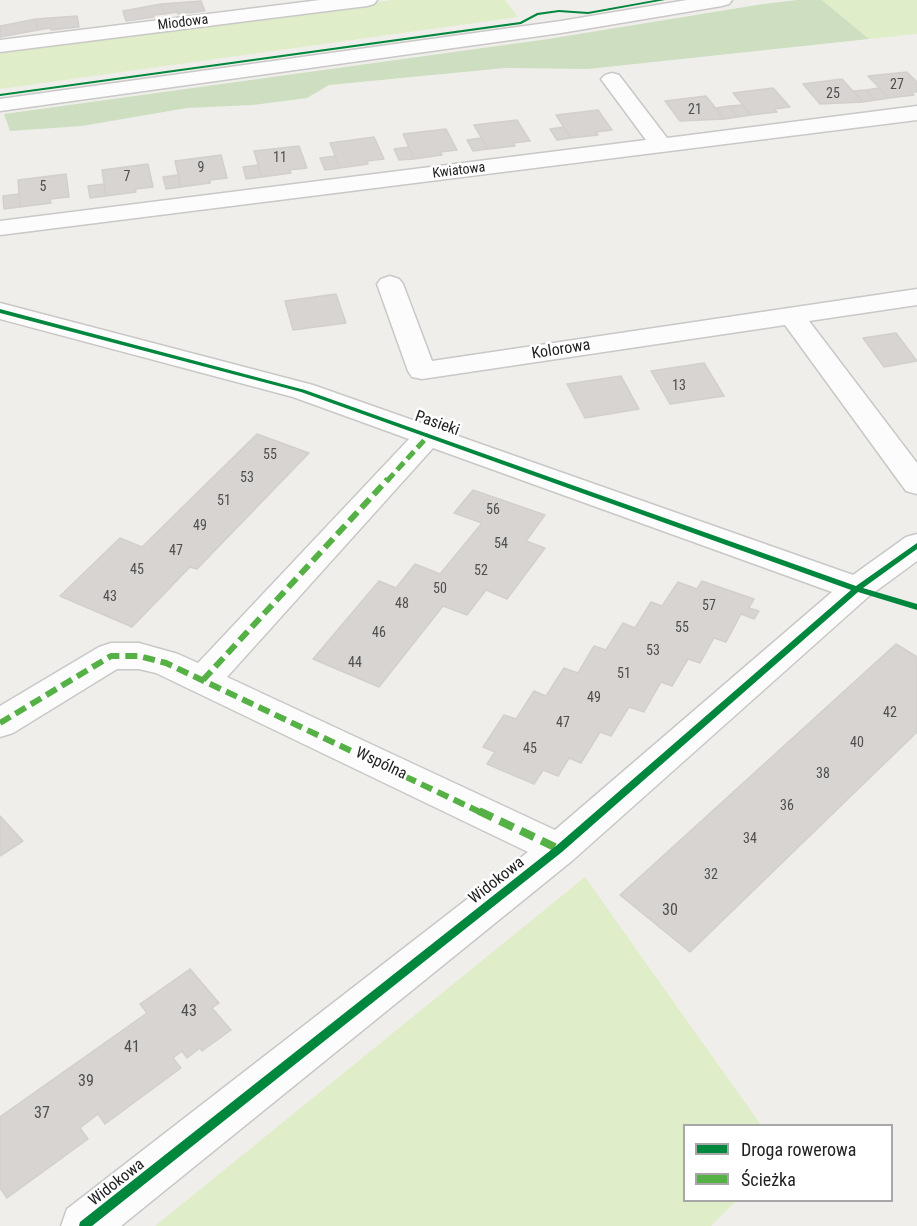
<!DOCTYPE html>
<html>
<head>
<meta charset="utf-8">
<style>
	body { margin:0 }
	#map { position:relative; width:917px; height:1226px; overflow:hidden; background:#f0eeeb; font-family:"Roboto Condensed",sans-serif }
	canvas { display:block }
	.legend { position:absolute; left:683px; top:1124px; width:210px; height:78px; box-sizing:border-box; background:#fff; border:2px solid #a7a7a7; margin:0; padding:8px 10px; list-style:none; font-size:18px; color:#222 }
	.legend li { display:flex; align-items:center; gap:12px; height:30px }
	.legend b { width:30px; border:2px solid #a7a7a7 }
</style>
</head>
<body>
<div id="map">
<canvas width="917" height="1226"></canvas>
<ul class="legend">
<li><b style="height:8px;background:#00873e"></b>Droga rowerowa</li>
<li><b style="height:8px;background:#55b145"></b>Ścieżka</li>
</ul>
</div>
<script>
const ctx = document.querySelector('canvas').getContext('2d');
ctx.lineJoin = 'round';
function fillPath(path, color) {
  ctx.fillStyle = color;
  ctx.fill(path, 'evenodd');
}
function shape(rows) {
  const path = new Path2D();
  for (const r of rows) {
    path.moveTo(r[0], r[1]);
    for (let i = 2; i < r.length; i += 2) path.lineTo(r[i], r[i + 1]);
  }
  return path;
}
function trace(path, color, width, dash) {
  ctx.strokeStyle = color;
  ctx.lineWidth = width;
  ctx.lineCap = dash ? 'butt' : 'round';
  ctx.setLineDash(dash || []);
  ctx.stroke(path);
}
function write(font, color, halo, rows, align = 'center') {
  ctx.font = font + ' "Roboto Condensed",sans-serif';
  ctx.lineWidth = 5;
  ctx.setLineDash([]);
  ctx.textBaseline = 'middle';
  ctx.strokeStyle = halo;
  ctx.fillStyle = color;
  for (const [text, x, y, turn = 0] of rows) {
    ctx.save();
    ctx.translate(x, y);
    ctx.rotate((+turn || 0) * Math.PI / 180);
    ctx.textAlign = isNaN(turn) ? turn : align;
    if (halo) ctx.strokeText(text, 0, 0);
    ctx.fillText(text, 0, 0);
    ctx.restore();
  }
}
fillPath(shape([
	[392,0,505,0,518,17,0,89,0,49],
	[822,0,917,0,917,34,869,39],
	[585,877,761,1125,684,1126,684,1200,736,1201,711,1226,155,1226]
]), '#e0edc9');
fillPath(shape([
	[797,0,822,0,869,39,588,69,505,68,329,85,307,98,253,105,187,108,82,126,10,131,4,114,548,39,763,4]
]), '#cddfc0');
const building = shape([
	[201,1,205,11,178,14,177,12,165,14,161,4,201,1],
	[161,4,165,14,153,15,154,17,126,21,123,11,161,4],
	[77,16,79,27,51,30,50,28,38,30,36,19,77,16],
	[36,19,38,30,0,37,0,26,36,19],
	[907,72,917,82,917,92,911,92,914,95,889,98,868,76,907,72],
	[842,79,863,102,820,104,803,84,842,79],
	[773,88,790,107,774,109,777,112,751,115,733,93,773,88],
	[879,88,889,98,876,100,866,90,879,88],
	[866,90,876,100,863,102,853,91,866,90],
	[706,96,724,119,680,121,665,101,706,96],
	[743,105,751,115,738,117,729,106,743,105],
	[729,106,738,117,724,119,716,108,729,106],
	[598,110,612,130,596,132,598,135,571,138,556,115,598,110],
	[517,120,530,141,513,143,515,146,488,149,474,125,517,120],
	[564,127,571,138,557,140,550,129,564,127],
	[446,129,457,150,440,152,442,155,414,159,403,134,446,129],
	[374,137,384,159,367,161,368,164,340,168,330,143,374,137],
	[481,138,488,149,473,151,467,140,481,138],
	[299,146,307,168,289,170,291,173,262,177,254,151,299,146],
	[409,147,414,159,399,160,394,149,409,147],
	[221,155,227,178,210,180,210,183,181,187,175,161,221,155],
	[335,156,340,168,325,170,320,158,335,156],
	[148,164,153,187,135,189,136,192,106,196,102,170,148,164],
	[258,165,262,177,246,179,243,167,258,165],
	[66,174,69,197,50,199,51,203,20,207,18,180,66,174],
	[178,175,181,187,166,189,163,177,178,175],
	[104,184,106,196,90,198,88,186,104,184],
	[19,194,20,207,4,209,3,196,19,194],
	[336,294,346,323,293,330,285,301,336,294],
	[896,333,917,361,884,367,863,338,896,333],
	[704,363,724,396,670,404,651,371,704,363],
	[621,376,639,409,585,418,567,384,621,376],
	[257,434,309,453,197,569,190,567,132,627,60,596,120,538,142,547,257,434],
	[473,490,545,515,526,541,545,548,507,599,486,590,467,615,443,606,379,687,313,659,379,581,396,588,415,564,440,574,482,523,454,513,473,490],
	[702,581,754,599,749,608,759,611,754,619,741,614,726,642,714,638,700,663,688,659,672,686,661,682,644,712,629,707,611,736,600,732,581,763,569,758,558,776,543,770,534,784,487,764,495,752,483,747,504,715,516,719,534,691,546,696,564,668,578,673,594,646,606,650,623,623,635,628,651,602,662,606,678,582,697,589,702,581],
	[896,644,917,657,917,732,690,952,620,895,896,644],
	[0,816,23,841,0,856,0,816],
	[190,969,219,1003,212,1008,231,1030,202,1051,200,1048,187,1058,182,1051,173,1058,181,1068,105,1124,98,1114,80,1128,88,1139,7,1198,0,1188,0,1117,147,1013,140,1004,190,969]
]);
fillPath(building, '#d7d4d1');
trace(building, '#d3cfcc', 1.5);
const minor = shape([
	[320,0,377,0,374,4,367,6,0,52,0,40,320,0],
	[687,0,732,0,729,4,722,6,561,33,0,111,0,99,561,21,687,0],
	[612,73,619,75,667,138,917,106,917,120,0,235,0,221,646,140,601,79,605,75,612,73],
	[390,276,399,279,403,284,432,361,917,289,917,305,809,321,917,463,917,494,906,491,785,325,422,379,412,377,408,371,377,284,381,279,390,276],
	[0,303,313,385,853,575,906,537,917,534,917,561,868,597,573,860,121,1226,61,1226,67,1209,528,852,156,673,139,669,117,669,13,733,0,737,0,706,99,647,111,643,139,643,178,654,198,663,409,439,293,397,0,319,0,303],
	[433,448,832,592,555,830,227,677,433,448]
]);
trace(minor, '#c9c8c7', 3);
fillPath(minor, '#fdfcfc');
trace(shape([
	[387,481,429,435]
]), '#55b145', 5, [10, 5]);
trace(shape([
	[203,680,388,479],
	[0,723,111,656,139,656,166,663,482,813]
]), '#55b145', 6, [12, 6]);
trace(shape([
	[479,811,559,849]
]), '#55b145', 8, [15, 8]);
fillPath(shape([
	[655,0,665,0,588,14,559,12,538,15,521,24,0,96,0,94,520,22,537,13,559,10,588,12,655,0],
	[0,309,305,390,856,586,917,543,917,549,863,588,917,604,917,610,858,592,562,852,92,1226,79,1226,80,1222,556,846,851,590,301,392,0,313,0,309]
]), '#00873e');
write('14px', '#222', '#fff', [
	["Miodowa",183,23,-7],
	["Kwiatowa",459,171,-7]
]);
write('14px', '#4f4e4e', null, [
	["27",897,85],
	["25",833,94],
	["21",695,110],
	["11",280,158],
	["9",201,168],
	["7",127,177],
	["5",43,187],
	["13",679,386],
	["55",270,455],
	["53",247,478],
	["51",224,501],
	["56",493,510],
	["49",200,526],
	["54",501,544],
	["47",176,551],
	["45",137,570],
	["52",481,571],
	["50",440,589],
	["43",110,597],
	["48",402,604],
	["57",709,606],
	["55",682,628],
	["46",379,633],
	["53",653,651],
	["44",355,663],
	["51",624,674],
	["49",594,698],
	["42",890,713],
	["47",563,723],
	["40",857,743],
	["45",530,749],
	["38",823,774],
	["36",787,806],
	["34",750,839],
	["32",711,875]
]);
write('16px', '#222', '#fff', [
	["Kolorowa",561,350,-9],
	["Pasieki",437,424,20],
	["Wspólna",381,764,25],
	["Widokowa",497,881,-38],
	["Widokowa",117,1183,-38]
]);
write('16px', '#4f4e4e', null, [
	["30",670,911],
	["43",189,1012],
	["41",132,1048],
	["39",86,1082],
	["37",42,1114]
]);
</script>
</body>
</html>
